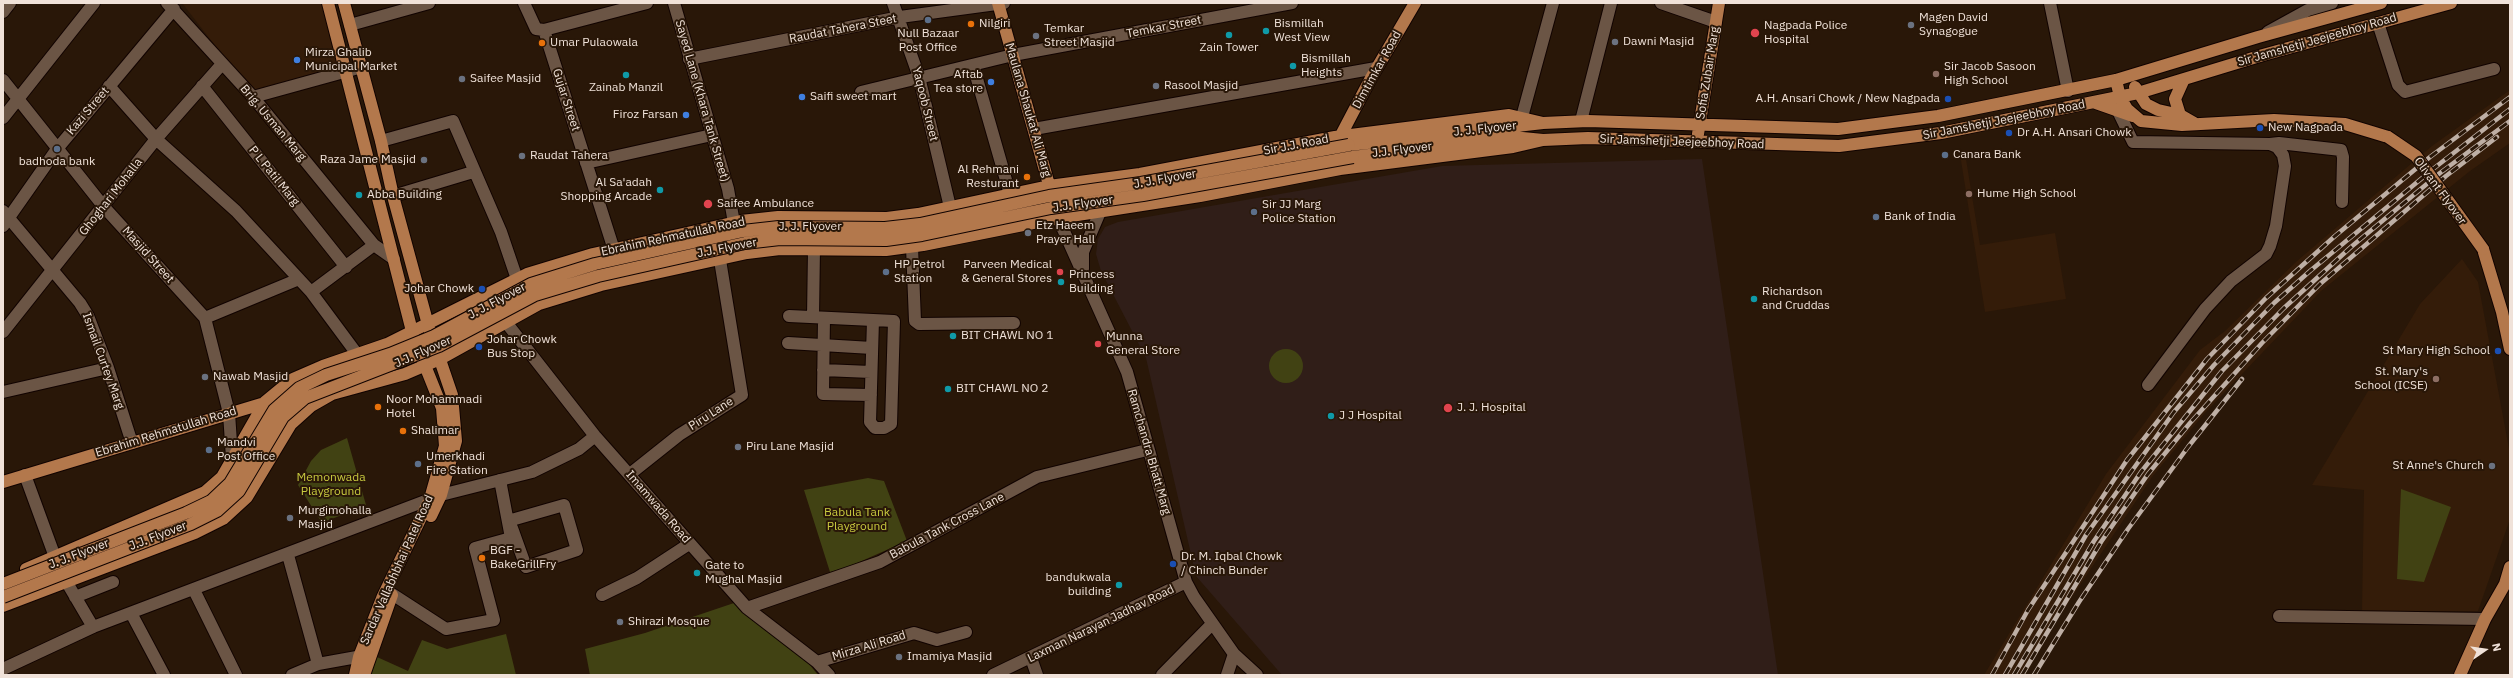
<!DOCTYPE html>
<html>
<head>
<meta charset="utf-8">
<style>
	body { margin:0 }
	#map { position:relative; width:2513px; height:678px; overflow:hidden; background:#291708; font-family:"IBM Plex Sans",sans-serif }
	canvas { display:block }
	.frame { position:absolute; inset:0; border:4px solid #f0e2d9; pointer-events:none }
	.north { position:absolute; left:2465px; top:630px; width:40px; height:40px; -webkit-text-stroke:3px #291708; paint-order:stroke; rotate:77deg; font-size:11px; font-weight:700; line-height:16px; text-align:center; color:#f0e2d9 }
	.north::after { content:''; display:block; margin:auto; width:14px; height:18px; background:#f0e2d9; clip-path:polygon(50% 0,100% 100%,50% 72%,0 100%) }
</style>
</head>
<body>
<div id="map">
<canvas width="2513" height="678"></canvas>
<div class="frame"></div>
<div class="north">N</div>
</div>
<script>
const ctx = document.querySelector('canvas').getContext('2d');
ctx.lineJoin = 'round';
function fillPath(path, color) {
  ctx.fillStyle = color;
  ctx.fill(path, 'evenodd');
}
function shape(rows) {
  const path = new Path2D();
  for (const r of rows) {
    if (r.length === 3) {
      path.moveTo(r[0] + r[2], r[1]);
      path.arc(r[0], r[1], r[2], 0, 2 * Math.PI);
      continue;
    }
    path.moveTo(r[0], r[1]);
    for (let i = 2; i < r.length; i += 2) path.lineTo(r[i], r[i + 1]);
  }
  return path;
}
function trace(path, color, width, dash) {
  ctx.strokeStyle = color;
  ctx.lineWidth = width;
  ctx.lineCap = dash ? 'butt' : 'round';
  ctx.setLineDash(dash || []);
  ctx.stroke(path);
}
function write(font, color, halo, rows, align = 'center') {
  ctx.font = font + ' "IBM Plex Sans",sans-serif';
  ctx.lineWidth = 4;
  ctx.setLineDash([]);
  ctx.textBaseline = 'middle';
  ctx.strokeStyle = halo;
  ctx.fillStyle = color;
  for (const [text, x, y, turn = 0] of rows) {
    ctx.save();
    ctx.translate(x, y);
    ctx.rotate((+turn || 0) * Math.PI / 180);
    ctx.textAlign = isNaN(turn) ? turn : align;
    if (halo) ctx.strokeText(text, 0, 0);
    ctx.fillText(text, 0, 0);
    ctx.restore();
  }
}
fillPath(shape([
	[182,3,330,3,346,69,252,93],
	[2510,90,2510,143,2470,171,2321,291,2204,414,2152,477,2056,621,2025,675,1984,675,2106,474,2200,350,2225,331,2297,261,2432,146],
	[1965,153,1980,245,2055,233,2066,299,1985,312,1960,154],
	[2462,259,2478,282,2510,454,2510,519,2478,611,2362,611,2364,490,2312,485,2420,304]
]), '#341c09');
fillPath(shape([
	[1702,159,1778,675,1282,675,1196,576,1146,358,1101,271,1096,254,1098,239,1105,227,1118,222,1442,166]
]), '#301e18');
fillPath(shape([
	[1286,366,17],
	[347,438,366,505,322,523,298,485,311,461,321,450],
	[868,478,884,481,907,541,848,567,830,572,804,490],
	[2401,489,2451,507,2424,582,2397,579],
	[734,603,809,664,818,675,590,675,585,649,645,633],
	[506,634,516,675,371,675,377,657,408,671,422,640,447,649]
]), '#414213');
const minor = shape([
	[167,3,253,97,374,245,394,259],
	[524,3,536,29,544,30,614,250],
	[674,3,728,189,734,223],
	[893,3,919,77,950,207],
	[1661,3,1716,22],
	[2050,3,2068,91],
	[3,12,10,3],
	[2378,23,2398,85,2405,92,2494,69],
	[350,25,429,3],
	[544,30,647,3],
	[2268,32,2308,10,2332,3],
	[689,59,900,17,1004,3],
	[973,65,1010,194],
	[3,80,104,207,205,318,229,413,232,458],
	[109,86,156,139,236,211,311,292,357,354],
	[202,86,346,267],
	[861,92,1013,55,1292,3],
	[253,97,362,67],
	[2117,109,2133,142,2270,144,2277,147,2283,155,2285,166,2276,226,2270,246,2266,254,2231,281,2205,309,2148,385],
	[1522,117,1553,3],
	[3,118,94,3],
	[1581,121,1611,3],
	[1034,129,1376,68],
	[381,141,453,121,501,232,517,279],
	[2270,144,2279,143,2341,150,2343,157,2342,202],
	[586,163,712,135],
	[393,196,473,172],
	[3,211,80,303,88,316,108,368,132,443],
	[1058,218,1127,372,1186,582,1194,597,1234,654,1257,675],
	[3,226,57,149,174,9],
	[912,247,915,321,919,324,1014,323],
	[1083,269,1083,252,1100,212],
	[311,292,374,245],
	[789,316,894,321,891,424,884,428,875,428,870,422,873,320],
	[813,317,814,249],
	[205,318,299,279],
	[824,318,823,394,871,395],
	[505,321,595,436,747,608,817,662,829,675],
	[3,332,156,139,222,64],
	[788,343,872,348],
	[823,370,871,372],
	[3,392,108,368],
	[630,474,679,435,742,395,720,260],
	[25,475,55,557],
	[508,521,564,505,577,550,526,567,512,528],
	[288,555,318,664],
	[66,581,93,627],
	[194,590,236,675],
	[392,594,446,629,494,620,475,548,511,538,500,480],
	[602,595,637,578,689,544],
	[75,597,113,582],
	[747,608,880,562,1037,477,1147,450],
	[131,613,164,675],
	[2279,616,2485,619],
	[1031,658,1037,675],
	[817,662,914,633,937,640,966,632],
	[3,669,93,627,441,495,532,472,579,449,595,436],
	[292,675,318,664,368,655],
	[993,675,1186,582],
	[1162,675,1212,624],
	[1227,675,1234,654]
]);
const major = shape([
	[328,3,414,339],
	[344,3,381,141,393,196,430,332],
	[998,3,1051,192],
	[2116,80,2120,97,2127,109,2141,121,2182,125,2274,120,2345,124,2388,137],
	[2135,87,2146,104,2158,110,2180,115,2194,123],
	[2096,103,2133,116],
	[2180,115,2175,99,2184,79],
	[1698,134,1719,3],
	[1340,137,1371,78,1415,3],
	[1349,145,1543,123,1588,121,1838,129,1938,116,2116,80,2258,37,2381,3],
	[1353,157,1512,137,1543,140,1588,138,1839,146,1941,133,2138,93,2263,55,2451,3],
	[2483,249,2502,312,2510,349],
	[3,482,268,402],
	[431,516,441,495,456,441,452,395,437,351],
	[26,569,205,492,222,477,265,402,293,379,323,366,387,344,527,274,593,254,741,221,778,217,887,218,918,214,1049,186,1140,174,1335,137,1509,115,1543,123],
	[3,606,195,533,223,519,247,497,291,424,311,406,332,394,405,374,440,359,539,304,601,285,747,253,780,249,886,250,923,245,1058,218,1200,196,1340,169,1513,147,1543,140],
	[355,675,359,657,383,596,430,499,445,446,442,408,422,358],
	[364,675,392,595],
	[2460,675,2485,619,2505,584,2510,567]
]);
trace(minor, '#110300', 14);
trace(major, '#110300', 14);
trace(minor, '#6b5545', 12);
trace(major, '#b3784c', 12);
const rail = shape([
	[1992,675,2028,610,2127,460,2207,359,2266,298,2335,236,2430,157,2510,97],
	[2005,675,2086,535,2174,412,2214,365,2274,303,2310,271,2433,169,2510,109],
	[2014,675,2094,541,2141,472,2222,371,2284,308,2351,247,2440,173,2510,121],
	[2022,675,2101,542,2148,474,2190,423,2262,343,2320,284,2446,176,2497,137],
	[2034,675,2079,602,2128,529,2188,447,2242,379]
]);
trace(rail, '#beafa5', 4.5);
trace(rail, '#291708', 3, [9]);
const majorBridge = shape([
	[2388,137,2416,156,2483,249],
	[3,584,186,513,211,501,230,483,274,410,299,388,326,375,390,354,434,336,531,284,595,264,743,231,779,227,885,228,920,224,1049,196,1141,183,1349,145],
	[3,597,191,524,217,511,239,491,283,417,305,398,439,346,535,295,598,276,745,243,780,239,886,240,922,235,1051,208,1143,195,1353,157]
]);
trace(majorBridge, '#110300', 14, []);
trace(majorBridge, '#b3784c', 12);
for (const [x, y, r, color] of [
	[928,20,4,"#5c6f8a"],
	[971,24,4,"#e8710a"],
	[1911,25,4,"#6b7280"],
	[1266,31,4,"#0f9aa8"],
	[1755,33,5,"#e0444e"],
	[1229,35,4,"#0f9aa8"],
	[1036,36,4,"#6b7280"],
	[1615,42,4,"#6b7280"],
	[542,43,4,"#e8710a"],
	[297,60,4,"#3f7fe0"],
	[1293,66,4,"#0f9aa8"],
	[1936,74,4,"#8d6e63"],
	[626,75,4,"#0f9aa8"],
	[462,79,4,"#6b7280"],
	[991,82,4,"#3f7fe0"],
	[1156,86,4,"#6b7280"],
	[802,97,4,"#3f7fe0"],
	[1948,99,4,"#1a4fb4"],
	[686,115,4,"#3f7fe0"],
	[2260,128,4,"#1a4fb4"],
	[2009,133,4,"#1a4fb4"],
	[57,149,4,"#5c6f8a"],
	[1945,155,4,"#5c6f8a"],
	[522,156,4,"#6b7280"],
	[424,160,4,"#6b7280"],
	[1027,177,4,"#e8710a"],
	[660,190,4,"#0f9aa8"],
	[1969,194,4,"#8d6e63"],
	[359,195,4,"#0f9aa8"],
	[708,204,5,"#e0444e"],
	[1254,212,4,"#5c6f8a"],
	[1876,217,4,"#5c6f8a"],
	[1028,233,4,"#6b7280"],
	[886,272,4,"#5c6f8a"],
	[1060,272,4,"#e0444e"],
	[1061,282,4,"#0f9aa8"],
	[482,289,4,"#1a4fb4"],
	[1754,299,4,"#0f9aa8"],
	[953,336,4,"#0f9aa8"],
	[1098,344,4,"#e0444e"],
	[479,347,4,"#1a4fb4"],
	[2498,351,4,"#1a4fb4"],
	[205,377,4,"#6b7280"],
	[2436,379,4,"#8d6e63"],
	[948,389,4,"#0f9aa8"],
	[378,407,4,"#e8710a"],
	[1448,408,5,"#e0444e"],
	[1331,416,4,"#0f9aa8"],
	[403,431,4,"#e8710a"],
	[738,447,4,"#6b7280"],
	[209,450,4,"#5c6f8a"],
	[418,464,4,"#5c6f8a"],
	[2492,466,4,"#6b7280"],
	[290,518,4,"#6b7280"],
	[482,558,4,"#e8710a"],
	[1173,564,4,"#1a4fb4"],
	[697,573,4,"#0f9aa8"],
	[1119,585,4,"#0f9aa8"],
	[620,622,4,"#6b7280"],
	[899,657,4,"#6b7280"]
]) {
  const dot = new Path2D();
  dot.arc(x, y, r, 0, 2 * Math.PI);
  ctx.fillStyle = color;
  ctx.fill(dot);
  trace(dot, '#291708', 1.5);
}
write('12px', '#f0e2d9', '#291708', [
	["Magen David",1919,18],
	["Synagogue",1919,32],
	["Nilgiri",979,24],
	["Bismillah",1274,24],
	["West View",1274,38],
	["Nagpada Police",1764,26],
	["Hospital",1764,40],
	["Temkar",1044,29],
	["Street Masjid",1044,43],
	["Null Bazaar",928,34,"center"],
	["Post Office",928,48,"center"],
	["Dawni Masjid",1623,42],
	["Umar Pulaowala",550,43],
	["Zain Tower",1229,48,"center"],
	["Mirza Ghalib",305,53],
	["Municipal Market",305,67],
	["Bismillah",1301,59],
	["Heights",1301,73],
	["Sir Jacob Sasoon",1944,67],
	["High School",1944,81],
	["Aftab",983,75,"right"],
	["Tea store",983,89,"right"],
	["Saifee Masjid",470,79],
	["Rasool Masjid",1164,86],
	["Zainab Manzil",626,88,"center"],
	["Saifi sweet mart",810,97],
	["A.H. Ansari Chowk / New Nagpada",1940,99,"right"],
	["Firoz Farsan",678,115,"right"],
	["New Nagpada",2268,128],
	["Dr A.H. Ansari Chowk",2017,133],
	["Canara Bank",1953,155],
	["Raudat Tahera",530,156],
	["Raza Jame Masjid",416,160,"right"],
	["badhoda bank",57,162,"center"],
	["Al Rehmani",1019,170,"right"],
	["Resturant",1019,184,"right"],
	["Al Sa'adah",652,183,"right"],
	["Shopping Arcade",652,197,"right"],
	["Hume High School",1977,194],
	["Abba Building",367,195],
	["Saifee Ambulance",717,204],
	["Sir JJ Marg",1262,205],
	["Police Station",1262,219],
	["Bank of India",1884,217],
	["Etz Haeem",1036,226],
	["Prayer Hall",1036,240],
	["HP Petrol",894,265],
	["Station",894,279],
	["Parveen Medical",1052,265,"right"],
	["& General Stores",1052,279,"right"],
	["Princess",1069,275],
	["Building",1069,289],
	["Johar Chowk",474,289,"right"],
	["Richardson",1762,292],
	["and Cruddas",1762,306],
	["BIT CHAWL NO 1",961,336],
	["Munna",1106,337],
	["General Store",1106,351],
	["Johar Chowk",487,340],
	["Bus Stop",487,354],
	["St Mary High School",2490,351,"right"],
	["St. Mary's",2428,372,"right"],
	["School (ICSE)",2428,386,"right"],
	["Nawab Masjid",213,377],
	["BIT CHAWL NO 2",956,389],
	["Noor Mohammadi",386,400],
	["Hotel",386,414],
	["J. J. Hospital",1457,408],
	["J J Hospital",1339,416],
	["Shalimar",411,431],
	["Mandvi",217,443],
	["Post Office",217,457],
	["Piru Lane Masjid",746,447],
	["Umerkhadi",426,457],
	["Fire Station",426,471],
	["St Anne's Church",2484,466,"right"],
	["Murgimohalla",298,511],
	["Masjid",298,525],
	["BGF -",490,551],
	["BakeGrillFry",490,565],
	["Dr. M. Iqbal Chowk",1181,557],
	["/ Chinch Bunder",1181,571],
	["Gate to",705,566],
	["Mughal Masjid",705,580],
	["bandukwala",1111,578,"right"],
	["building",1111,592,"right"],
	["Shirazi Mosque",628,622],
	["Imamiya Masjid",907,657]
], 'left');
write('12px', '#f0e2d9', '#291708', [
	["Temkar Street",1164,27,-11],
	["Raudat Tahera Steet",843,29,-11],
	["Sir Jamshetji Jeejeebhoy Road",2317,40,-16],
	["Dimtimkar Road",1377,70,-61],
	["Sofia Zubair Marg",1708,73,-81],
	["Gujar Street",566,100,72],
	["Sayed Lane (Khara Tank Street)",702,101,74],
	["Yaqoob Street",925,104,76],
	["Maulana Shaukat Ali Marg",1028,110,74],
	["Kazi Street",88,111,-50],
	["Sir Jamshetji Jeejeebhoy Road",2004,120,-11],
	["Brig. Usman Marg",273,123,50],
	["J. J. Flyover",1485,129,-6],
	["Sir Jamshetji Jeejeebhoy Road",1682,142,2],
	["Sir J.J. Road",1296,145,-11],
	["J.J. Flyover",1402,150,-7],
	["P L Patil Marg",274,176,51],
	["J. J. Flyover",1165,179,-10],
	["Olivant Flyover",2440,191,54],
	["Ghoghari Mohalla",111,197,-52],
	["J.J. Flyover",1083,204,-8],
	["J. J. Flyover",810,227],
	["Ebrahim Rehmatullah Road",673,237,-12],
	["J.J. Flyover",727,248,-11],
	["Masjid Street",148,255,48],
	["J. J. Flyover",497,301,-28],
	["J.J. Flyover",423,352,-24],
	["Ismail Curtey Marg",103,361,70],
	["Piru Lane",711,414,-33],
	["Ebrahim Rehmatullah Road",166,432,-17],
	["Ramchandra Bhatt Marg",1149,452,74],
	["Imamwada Road",658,507,49],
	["Babula Tank Cross Lane",947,526,-28],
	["J.J. Flyover",158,536,-21],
	["J. J. Flyover",79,554,-21],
	["Sardar Vallabhbhai Patel Road",397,570,-66],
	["Laxman Narayan Jadhav Road",1101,624,-26],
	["Mirza Ali Road",869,646,-17]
]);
write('12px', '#c8ca3f', '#291708', [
	["Memonwada",331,478],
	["Playground",331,492],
	["Babula Tank",857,513],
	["Playground",857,527]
]);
</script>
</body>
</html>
